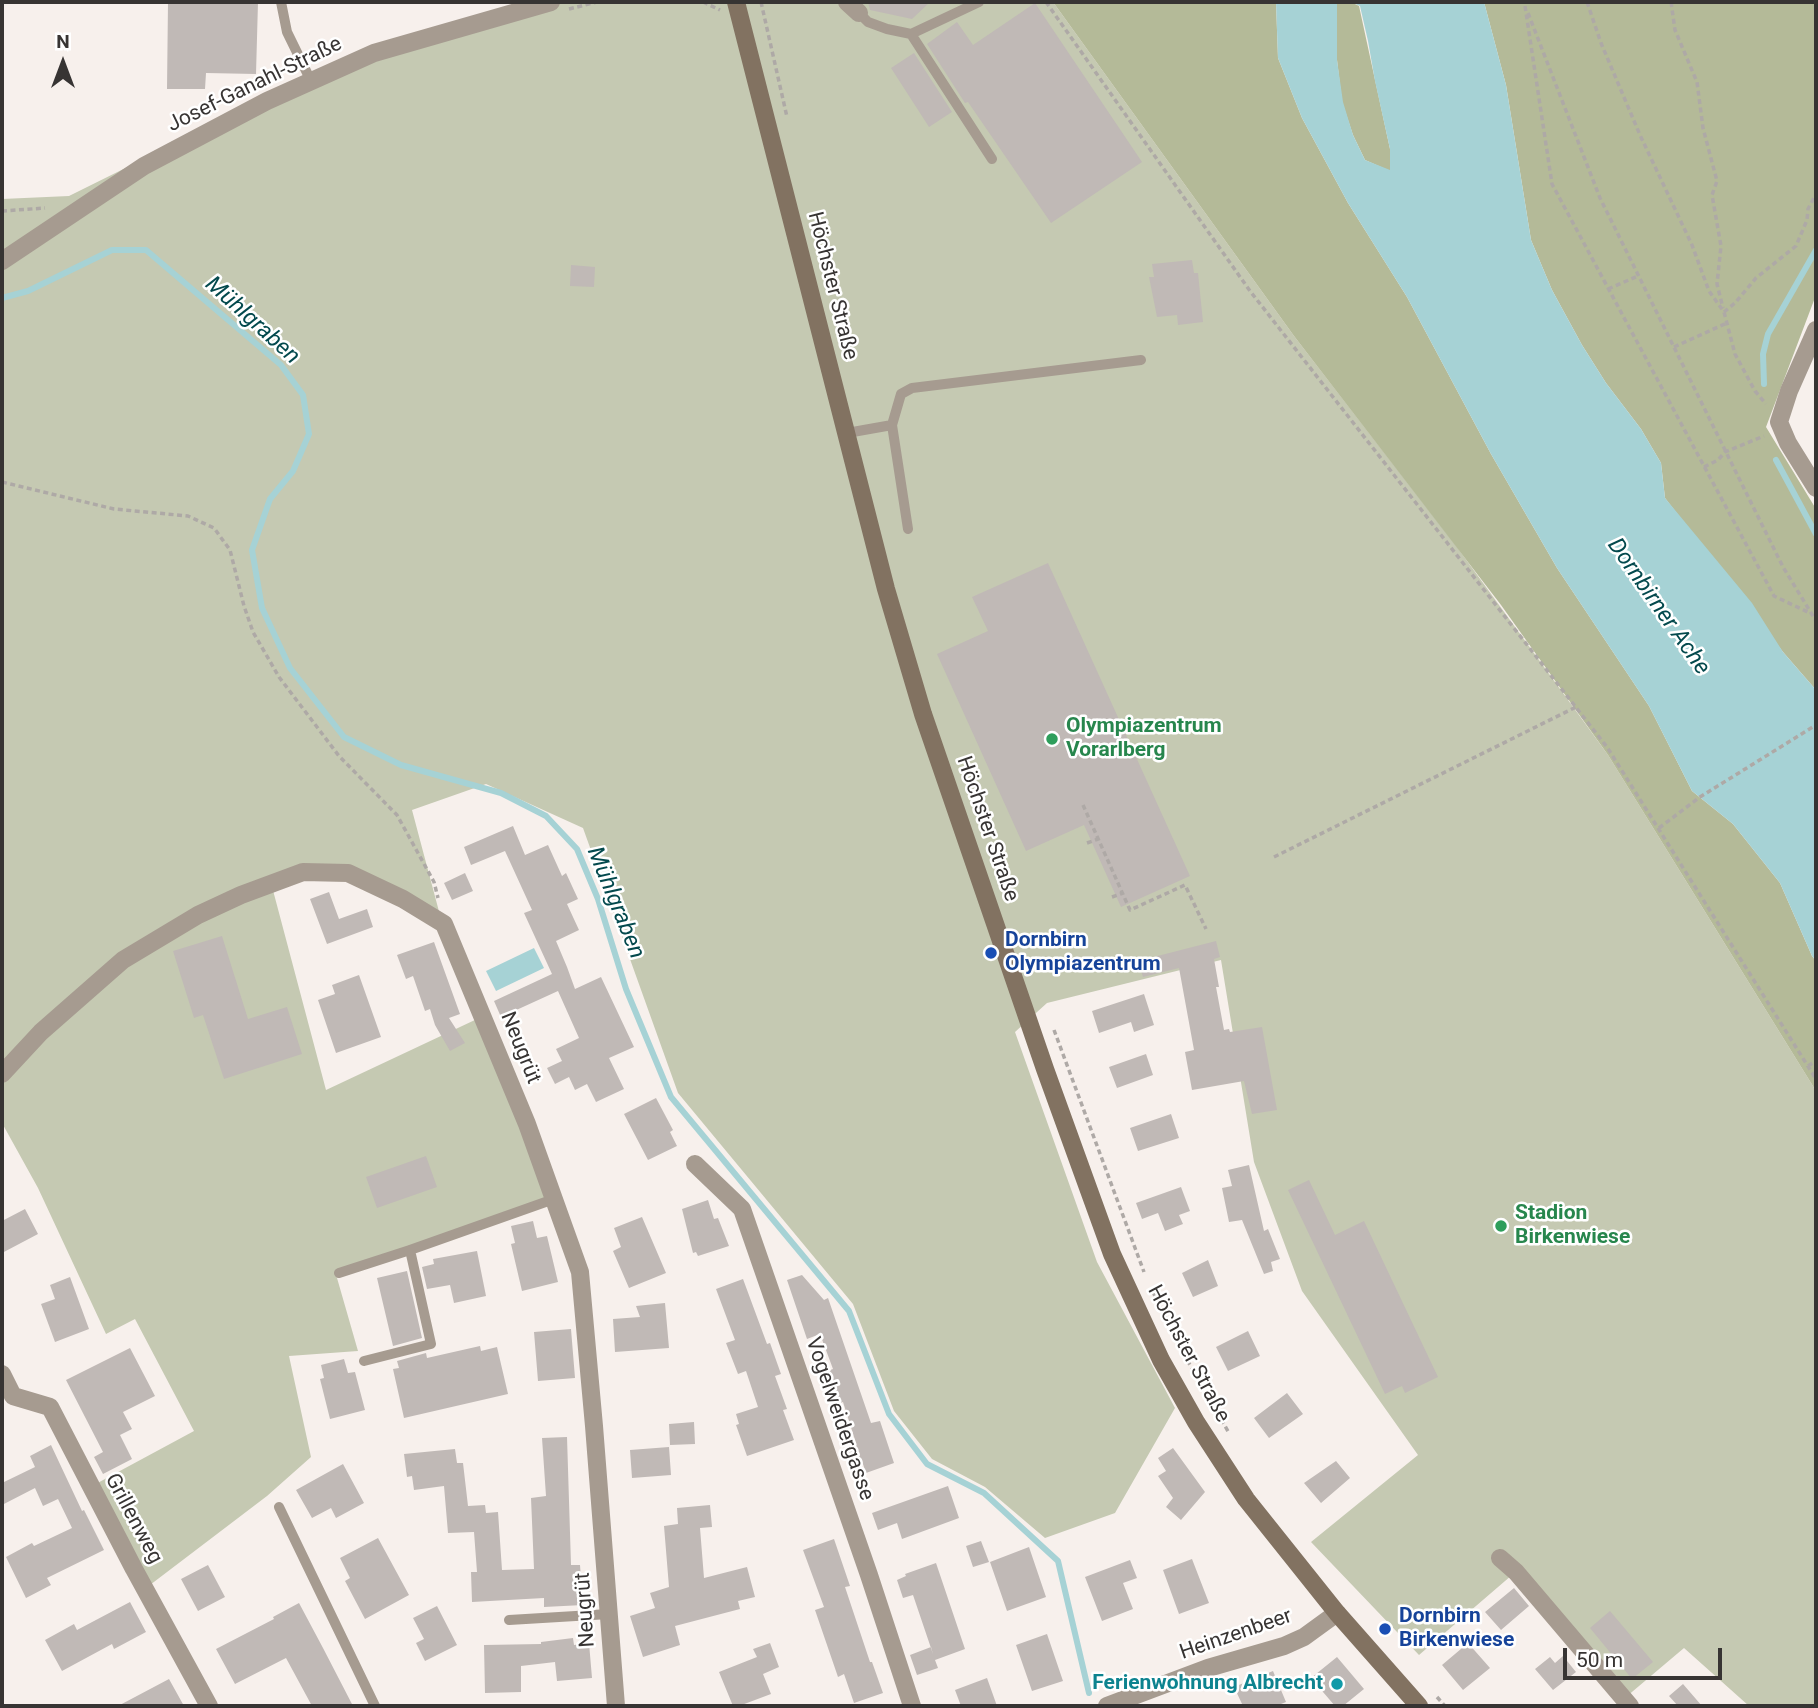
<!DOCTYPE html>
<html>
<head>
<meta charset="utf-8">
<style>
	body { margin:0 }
	#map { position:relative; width:1818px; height:1708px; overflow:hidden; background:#f7f0ec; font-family:Roboto,sans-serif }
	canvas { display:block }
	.frame { position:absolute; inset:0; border:4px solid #373433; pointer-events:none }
	.north { position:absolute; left:28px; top:28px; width:70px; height:70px; -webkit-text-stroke:5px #fff; paint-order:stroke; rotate:0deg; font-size:19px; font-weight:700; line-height:28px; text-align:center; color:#373433 }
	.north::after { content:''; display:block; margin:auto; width:24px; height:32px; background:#373433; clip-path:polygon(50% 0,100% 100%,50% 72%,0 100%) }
	.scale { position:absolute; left:1563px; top:1648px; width:159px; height:32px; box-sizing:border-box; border:4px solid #373433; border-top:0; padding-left:9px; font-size:21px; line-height:24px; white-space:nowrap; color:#373433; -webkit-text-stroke:5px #fff; paint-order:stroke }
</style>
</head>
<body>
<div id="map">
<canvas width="1818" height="1708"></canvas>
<div class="frame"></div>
<div class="north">N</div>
<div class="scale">50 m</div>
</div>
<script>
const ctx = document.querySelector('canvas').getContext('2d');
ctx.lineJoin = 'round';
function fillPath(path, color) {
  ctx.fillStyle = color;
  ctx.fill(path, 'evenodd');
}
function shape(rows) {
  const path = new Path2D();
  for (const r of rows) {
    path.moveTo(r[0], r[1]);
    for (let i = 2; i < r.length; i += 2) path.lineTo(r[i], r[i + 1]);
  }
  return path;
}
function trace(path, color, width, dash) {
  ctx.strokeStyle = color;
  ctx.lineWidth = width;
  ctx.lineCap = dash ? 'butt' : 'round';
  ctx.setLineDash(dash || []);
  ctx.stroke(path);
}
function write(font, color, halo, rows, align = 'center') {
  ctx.font = font + ' Roboto,sans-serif';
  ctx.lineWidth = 5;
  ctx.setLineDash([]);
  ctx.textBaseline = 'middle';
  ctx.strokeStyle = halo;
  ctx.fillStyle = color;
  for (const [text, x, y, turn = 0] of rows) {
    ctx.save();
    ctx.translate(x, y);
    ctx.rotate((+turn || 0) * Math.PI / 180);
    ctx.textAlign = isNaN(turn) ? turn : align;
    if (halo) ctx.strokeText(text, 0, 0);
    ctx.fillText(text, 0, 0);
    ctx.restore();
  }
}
fillPath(shape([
	[526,2,1053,2,1294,336,1454,543,1608,755,1816,1091,1816,1706,1749,1706,1684,1648,1626,1697,1512,1575,1419,1655,1311,1542,1418,1455,1302,1291,1254,1162,1221,960,1047,1003,1015,1032,1097,1262,1175,1408,1115,1513,1045,1538,985,1487,932,1459,894,1411,853,1304,678,1093,583,828,486,784,412,810,441,919,349,871,270,879,326,1090,477,1019,548,1199,335,1271,358,1351,289,1356,311,1457,267,1496,146,1588,92,1486,194,1431,135,1319,106,1334,38,1188,2,1123,2,199,69,196,313,75]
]), '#c5c9b2');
fillPath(shape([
	[1053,2,1276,2,1278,58,1302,118,1348,203,1407,297,1491,454,1557,568,1649,706,1692,791,1733,824,1780,883,1812,956,1816,961,1816,1091,1608,755,1501,605,1294,336],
	[1337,2,1351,2,1359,6,1390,149,1390,171,1365,160,1353,135,1342,102,1337,60],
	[1484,2,1816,2,1816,295,1766,427,1816,509,1816,690,1783,652,1665,498,1661,463,1641,429,1606,383,1582,345,1552,290,1531,240,1506,85]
]), '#b4ba98');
fillPath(shape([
	[1276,2,1337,2,1337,60,1343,102,1353,135,1365,160,1390,170,1390,149,1375,81,1368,41,1360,6,1351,2,1484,2,1506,85,1531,240,1552,290,1582,345,1606,383,1641,429,1661,463,1665,498,1752,603,1783,652,1816,690,1816,961,1812,956,1780,883,1733,824,1692,791,1649,706,1557,568,1491,454,1407,297,1348,203,1302,118,1278,58],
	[534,948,544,968,496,991,486,971]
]), '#a6d2d5');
trace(shape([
	[2,298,28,291,112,250,146,250,281,365,303,395,309,434,293,471,270,499,252,550,262,608,290,668,344,737,401,765,501,793,546,816,577,849,598,899,626,989,671,1097,849,1311,889,1414,927,1464,984,1493,1058,1561,1089,1693],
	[1764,384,1763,354,1768,334,1816,250],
	[1776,460,1816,534]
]), '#a6d2d5', 6);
fillPath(shape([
	[168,2,258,2,256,74,206,73,205,89,167,89],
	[868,2,930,2,912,19,870,10],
	[1035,3,1142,162,1051,223,968,102,965,103,927,44,957,22,973,45],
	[914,53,952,112,929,127,891,68],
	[1192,260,1194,273,1198,273,1203,322,1178,325,1177,315,1157,317,1149,277,1154,277,1152,264],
	[571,265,595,267,594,287,570,286],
	[1048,563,1190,876,1121,907,1084,825,1026,851,937,654,988,631,972,597],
	[513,826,525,855,548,845,562,876,566,873,578,899,567,904,579,930,556,941,567,967,575,989,601,977,634,1047,609,1058,624,1089,596,1102,587,1084,575,1090,569,1077,555,1084,547,1068,562,1061,556,1049,579,1038,558,991,501,1017,494,1001,552,974,524,913,532,910,505,851,471,865,464,847],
	[465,873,473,891,452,900,444,883],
	[329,892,339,919,367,909,373,927,327,944,310,899],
	[222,936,248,1019,287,1007,302,1054,224,1079,203,1015,194,1018,173,951],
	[1216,941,1220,957,1214,959,1219,987,1216,987,1224,1030,1229,1029,1230,1032,1262,1027,1277,1110,1252,1114,1244,1081,1192,1090,1185,1052,1194,1050,1179,968,1143,977,1138,961],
	[434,942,460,1014,449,1018,465,1043,450,1051,435,1025,430,1009,425,1011,413,976,406,979,397,955],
	[359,975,381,1037,336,1053,318,1000,335,994,332,985],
	[1144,994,1154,1025,1134,1032,1131,1022,1099,1033,1092,1011],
	[1146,1054,1153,1075,1117,1088,1109,1067],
	[656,1098,673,1130,670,1132,677,1146,648,1160,624,1114],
	[1171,1114,1179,1138,1138,1151,1130,1128],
	[426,1156,437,1187,377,1208,366,1177],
	[1249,1165,1264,1231,1268,1229,1280,1259,1271,1262,1273,1271,1264,1274,1242,1220,1229,1222,1222,1188,1232,1186,1228,1170],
	[1309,1180,1335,1235,1364,1221,1438,1377,1405,1393,1402,1386,1385,1394,1288,1190],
	[1181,1187,1190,1211,1179,1215,1183,1224,1165,1231,1158,1213,1142,1219,1136,1203],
	[708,1200,714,1219,718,1218,729,1246,698,1256,696,1252,693,1253,682,1209],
	[25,1209,38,1234,2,1253,2,1221],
	[642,1217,666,1273,629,1288,613,1251,621,1247,614,1228],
	[533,1221,537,1238,547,1236,558,1282,522,1291,511,1244,515,1243,511,1226],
	[477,1251,486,1296,454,1303,450,1285,427,1289,422,1267,434,1264,433,1259],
	[1208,1260,1218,1286,1193,1297,1182,1273],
	[407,1271,422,1338,393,1346,377,1278],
	[802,1275,824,1300,828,1298,871,1423,880,1421,894,1463,866,1473,862,1461,852,1464,846,1447,856,1443,843,1402,834,1405,822,1373,833,1369,820,1334,807,1339,787,1280],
	[70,1277,89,1329,55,1342,41,1304,55,1299,50,1285],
	[743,1279,767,1344,770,1343,781,1374,775,1376,787,1409,783,1410,794,1440,747,1456,736,1425,739,1424,736,1414,758,1407,746,1371,738,1374,726,1343,735,1340,716,1289],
	[665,1303,669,1348,615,1352,613,1319,640,1317,636,1306],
	[571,1329,575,1378,538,1381,534,1332],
	[1248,1331,1260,1356,1228,1371,1216,1347],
	[480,1346,481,1351,497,1347,508,1394,404,1418,393,1369,399,1368,397,1361,426,1353,427,1358],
	[130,1348,155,1396,123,1412,132,1429,120,1435,132,1459,103,1474,94,1457,103,1452,66,1380],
	[344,1359,348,1373,355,1372,365,1410,330,1419,320,1379,324,1378,321,1365],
	[1287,1393,1303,1414,1269,1438,1254,1418],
	[694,1422,695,1444,670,1445,669,1424],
	[567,1437,571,1565,580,1565,583,1605,544,1607,544,1598,472,1602,471,1572,477,1572,474,1532,448,1533,444,1486,414,1490,412,1476,407,1477,404,1454,455,1449,457,1463,463,1463,468,1506,485,1505,486,1513,498,1512,502,1570,534,1569,531,1498,546,1496,542,1438],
	[51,1445,82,1511,84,1510,104,1550,47,1578,51,1585,26,1598,6,1557,32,1543,34,1546,72,1528,58,1499,43,1506,35,1488,2,1505,2,1483,35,1467,30,1456],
	[669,1447,671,1475,632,1478,630,1450],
	[1173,1448,1205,1492,1181,1520,1166,1507,1173,1498,1158,1476,1166,1471,1158,1458],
	[1336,1461,1350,1478,1321,1503,1304,1483],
	[343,1464,364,1503,336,1518,331,1508,312,1518,296,1490],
	[948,1486,959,1518,902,1539,897,1523,878,1530,872,1513],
	[710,1505,712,1527,700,1528,704,1578,747,1567,755,1597,738,1601,740,1609,675,1626,680,1645,643,1657,630,1616,655,1608,650,1593,669,1587,664,1526,678,1524,677,1508],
	[378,1538,409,1595,365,1619,345,1581,350,1578,340,1558],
	[834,1539,850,1586,845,1587,870,1662,872,1662,883,1693,854,1703,844,1674,838,1677,815,1610,824,1607,803,1550],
	[981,1541,989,1562,973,1567,966,1546],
	[1029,1547,1046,1597,1007,1611,990,1562],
	[1192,1559,1209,1603,1179,1614,1163,1570],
	[1130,1560,1137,1578,1123,1583,1133,1609,1102,1621,1085,1577],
	[936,1563,965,1649,935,1660,938,1668,917,1675,910,1655,931,1647,933,1654,913,1595,903,1598,897,1580,906,1576,905,1574],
	[208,1565,225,1597,198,1611,181,1579],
	[1514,1588,1529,1606,1501,1630,1485,1612],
	[130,1602,146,1632,114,1649,112,1644,62,1671,45,1640,74,1624,77,1630],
	[299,1603,323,1648,353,1706,312,1706,286,1658,235,1684,216,1649,274,1619,273,1617],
	[437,1606,457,1645,425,1661,416,1643,424,1639,413,1618],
	[1610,1611,1653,1662,1632,1679,1590,1628],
	[1047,1634,1063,1681,1032,1691,1016,1645],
	[573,1638,574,1645,589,1643,592,1678,557,1681,555,1662,521,1666,521,1692,485,1693,484,1645,541,1644,541,1642],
	[770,1643,779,1667,763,1674,771,1694,739,1706,733,1706,719,1672,757,1657,753,1649],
	[1468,1643,1490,1668,1463,1690,1442,1665],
	[1563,1656,1576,1672,1553,1690,1535,1669,1550,1657,1555,1663],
	[1337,1657,1364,1689,1343,1706,1335,1706,1311,1678],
	[1273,1671,1286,1702,1276,1706,1243,1706,1234,1687],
	[987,1678,997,1706,961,1706,955,1690],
	[169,1679,184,1706,118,1706],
	[1683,1684,1702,1706,1678,1706,1669,1696]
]), '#c0b9b6');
trace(shape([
	[703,2,720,10],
	[761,2,787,117],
	[1046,2,1250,291,1607,747,1816,1079],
	[1587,2,1601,43,1640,135,1692,245,1709,291,1724,312,1735,354,1755,391,1766,404],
	[1671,2,1675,30,1697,82,1703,128,1717,181,1712,195,1721,246,1717,284,1723,308],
	[1525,6,1552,184,1774,596,1812,614],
	[569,9,597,2],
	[1528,13,1600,198,1783,567,1816,621],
	[2,211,45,208],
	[1608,289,1638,276],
	[1724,312,1735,303,1756,278,1796,246,1807,220,1808,209,1816,194],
	[1674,347,1727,323],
	[1704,467,1718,460,1725,452,1764,436],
	[2,482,114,509,188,516,214,528,230,550,244,606,253,632,279,677,339,756,397,815,434,882,438,898],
	[1083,805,1130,910,1185,885,1206,929],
	[1659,828,1700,797,1816,725],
	[1087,843,1098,839],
	[1274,857,1576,707],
	[1112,897,1123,893],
	[1054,1030,1144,1272],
	[1808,1066,1816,1061],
	[1153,1292,1182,1351,1229,1433],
	[1437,1697,1445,1706]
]), '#aea9a6', 3.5, [5, 3.5]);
trace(shape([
	[281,2,287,32,311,81],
	[859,13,868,22,887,29,911,34,979,2],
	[911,34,992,159],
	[892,425,908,529],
	[847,433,892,425,901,394,912,388,1141,360],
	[339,1273,410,1250,554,1199],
	[364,1361,431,1344,410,1250],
	[279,1507,375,1706],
	[509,1620,609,1614]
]), '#a69b90', 10);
trace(shape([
	[847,2,859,13],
	[1816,330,1789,391,1779,422,1788,443,1816,488],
	[2,1074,41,1032,123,960,198,915,241,895,303,872,348,873,403,899,444,924,527,1124,580,1272,594,1426,616,1706],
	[695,1164,742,1209,869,1575,912,1706],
	[2,1374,13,1396,50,1407,134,1569,209,1706],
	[1500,1558,1516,1572,1630,1706],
	[1107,1706,1208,1668,1284,1646,1304,1637,1337,1613]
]), '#a69b90', 18);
trace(shape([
	[2,261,144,166,267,101,374,53,551,2]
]), '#a69b90', 18);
trace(shape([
	[736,2,886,589,923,714,1045,1069,1112,1254,1161,1360,1196,1422,1246,1499,1337,1613,1419,1706]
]), '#827261', 18);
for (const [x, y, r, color] of [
	[1052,739,7,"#2e9e5b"],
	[991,953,7,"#1a4fb4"],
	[1501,1226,7,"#2e9e5b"],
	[1385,1629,7,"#1a4fb4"],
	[1337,1684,7,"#0f9aa8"]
]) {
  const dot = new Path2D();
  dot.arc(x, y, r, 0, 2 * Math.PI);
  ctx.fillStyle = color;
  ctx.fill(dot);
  trace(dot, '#fff', 2.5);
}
write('21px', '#373433', '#fff', [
	["Josef-Ganahl-Straße",255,85,-26],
	["Höchster Straße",832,286,76],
	["Höchster Straße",987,829,71],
	["Neugrüt",520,1048,68],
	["Höchster Straße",1188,1354,62],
	["Vogelweidergasse",839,1419,71],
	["Grillenweg",133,1519,62],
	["Neugrüt",586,1610,-94],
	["Heinzenbeer",1236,1635,-19]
]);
write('bold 21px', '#27864d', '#fff', [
	["Olympiazentrum",1066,727],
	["Vorarlberg",1066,751],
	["Stadion",1515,1214],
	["Birkenwiese",1515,1238]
], 'left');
write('bold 21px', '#164399', '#fff', [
	["Dornbirn",1005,941],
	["Olympiazentrum",1005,965],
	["Dornbirn",1399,1617],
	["Birkenwiese",1399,1641]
], 'left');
write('bold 21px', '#0d838f', '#fff', [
	["Ferienwohnung Albrecht",1323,1684]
], 'right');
write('italic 23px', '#03494d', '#fff', [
	["Mühlgraben",252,321,42],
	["Dornbirner Ache",1658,607,55],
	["Mühlgraben",615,903,68]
]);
</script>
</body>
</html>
